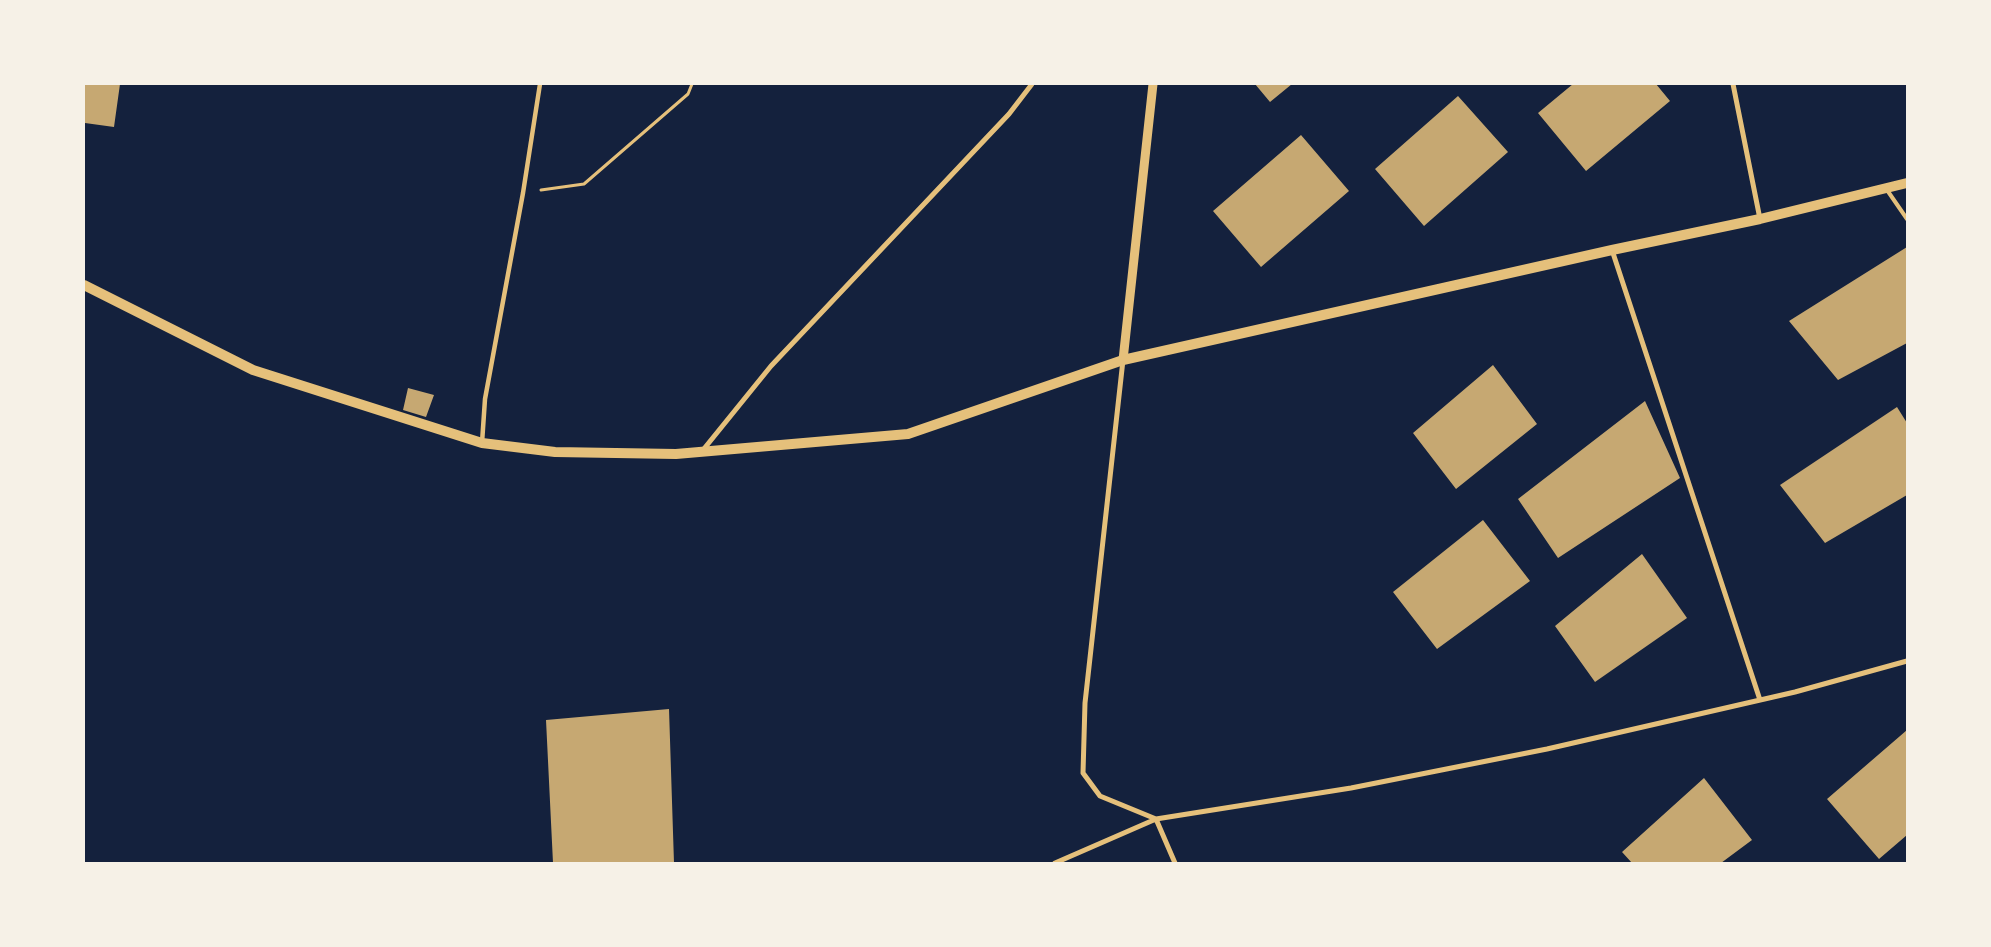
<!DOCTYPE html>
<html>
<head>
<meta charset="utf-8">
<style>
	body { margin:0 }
	#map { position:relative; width:1991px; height:947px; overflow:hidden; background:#14213d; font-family:"IBM Plex Sans",sans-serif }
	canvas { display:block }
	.frame { position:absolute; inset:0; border:85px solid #f6f1e7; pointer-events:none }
</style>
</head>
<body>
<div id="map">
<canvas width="1991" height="947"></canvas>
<div class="frame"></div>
</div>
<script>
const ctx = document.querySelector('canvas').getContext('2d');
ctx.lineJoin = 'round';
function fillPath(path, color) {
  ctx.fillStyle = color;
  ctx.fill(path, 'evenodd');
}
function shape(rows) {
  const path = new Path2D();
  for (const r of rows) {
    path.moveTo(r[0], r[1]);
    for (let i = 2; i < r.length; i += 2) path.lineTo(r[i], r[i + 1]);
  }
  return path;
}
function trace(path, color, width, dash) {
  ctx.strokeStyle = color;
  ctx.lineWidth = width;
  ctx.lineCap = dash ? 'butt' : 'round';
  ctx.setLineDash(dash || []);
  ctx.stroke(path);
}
fillPath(shape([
	[84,84,120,84,114,127,85,123],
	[1255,84,1292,84,1270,102],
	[1573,84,1656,84,1670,101,1586,171,1538,113],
	[1458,96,1508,152,1424,226,1375,169],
	[1301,135,1349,191,1261,267,1213,211],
	[1907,247,1907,343,1838,380,1789,321],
	[1493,365,1537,424,1456,489,1413,433],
	[408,388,434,395,426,417,403,410],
	[1645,401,1680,478,1558,558,1518,499],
	[1897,407,1907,423,1907,495,1825,543,1780,485],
	[1483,520,1530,581,1437,649,1393,592],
	[1642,554,1687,618,1595,682,1555,626],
	[669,709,674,863,553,863,546,720],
	[1907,730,1907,835,1879,859,1827,799],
	[1704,778,1752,840,1721,863,1632,863,1622,852]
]), '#c6a872');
trace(shape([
	[541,190,584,184,688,94,692,84]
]), '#e5c07b', 3);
trace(shape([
	[1887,190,1907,219]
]), '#e5c07b', 4);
trace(shape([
	[482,443,485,399,523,193,540,84]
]), '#e5c07b', 4.5);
trace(shape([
	[1733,84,1760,219],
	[1612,250,1760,700],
	[1123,360,1085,703,1083,773,1100,796,1156,819,1351,788,1547,749,1795,692,1907,661],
	[703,450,771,366,1009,114,1032,84],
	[1055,863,1156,819,1175,863]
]), '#e5c07b', 5);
trace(shape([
	[1123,360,1153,84]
]), '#e5c07b', 9);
trace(shape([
	[84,285,253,370,482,443,555,452,676,454,908,434,1123,360,1612,250,1760,219,1907,183]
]), '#e5c07b', 10);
</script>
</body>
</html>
